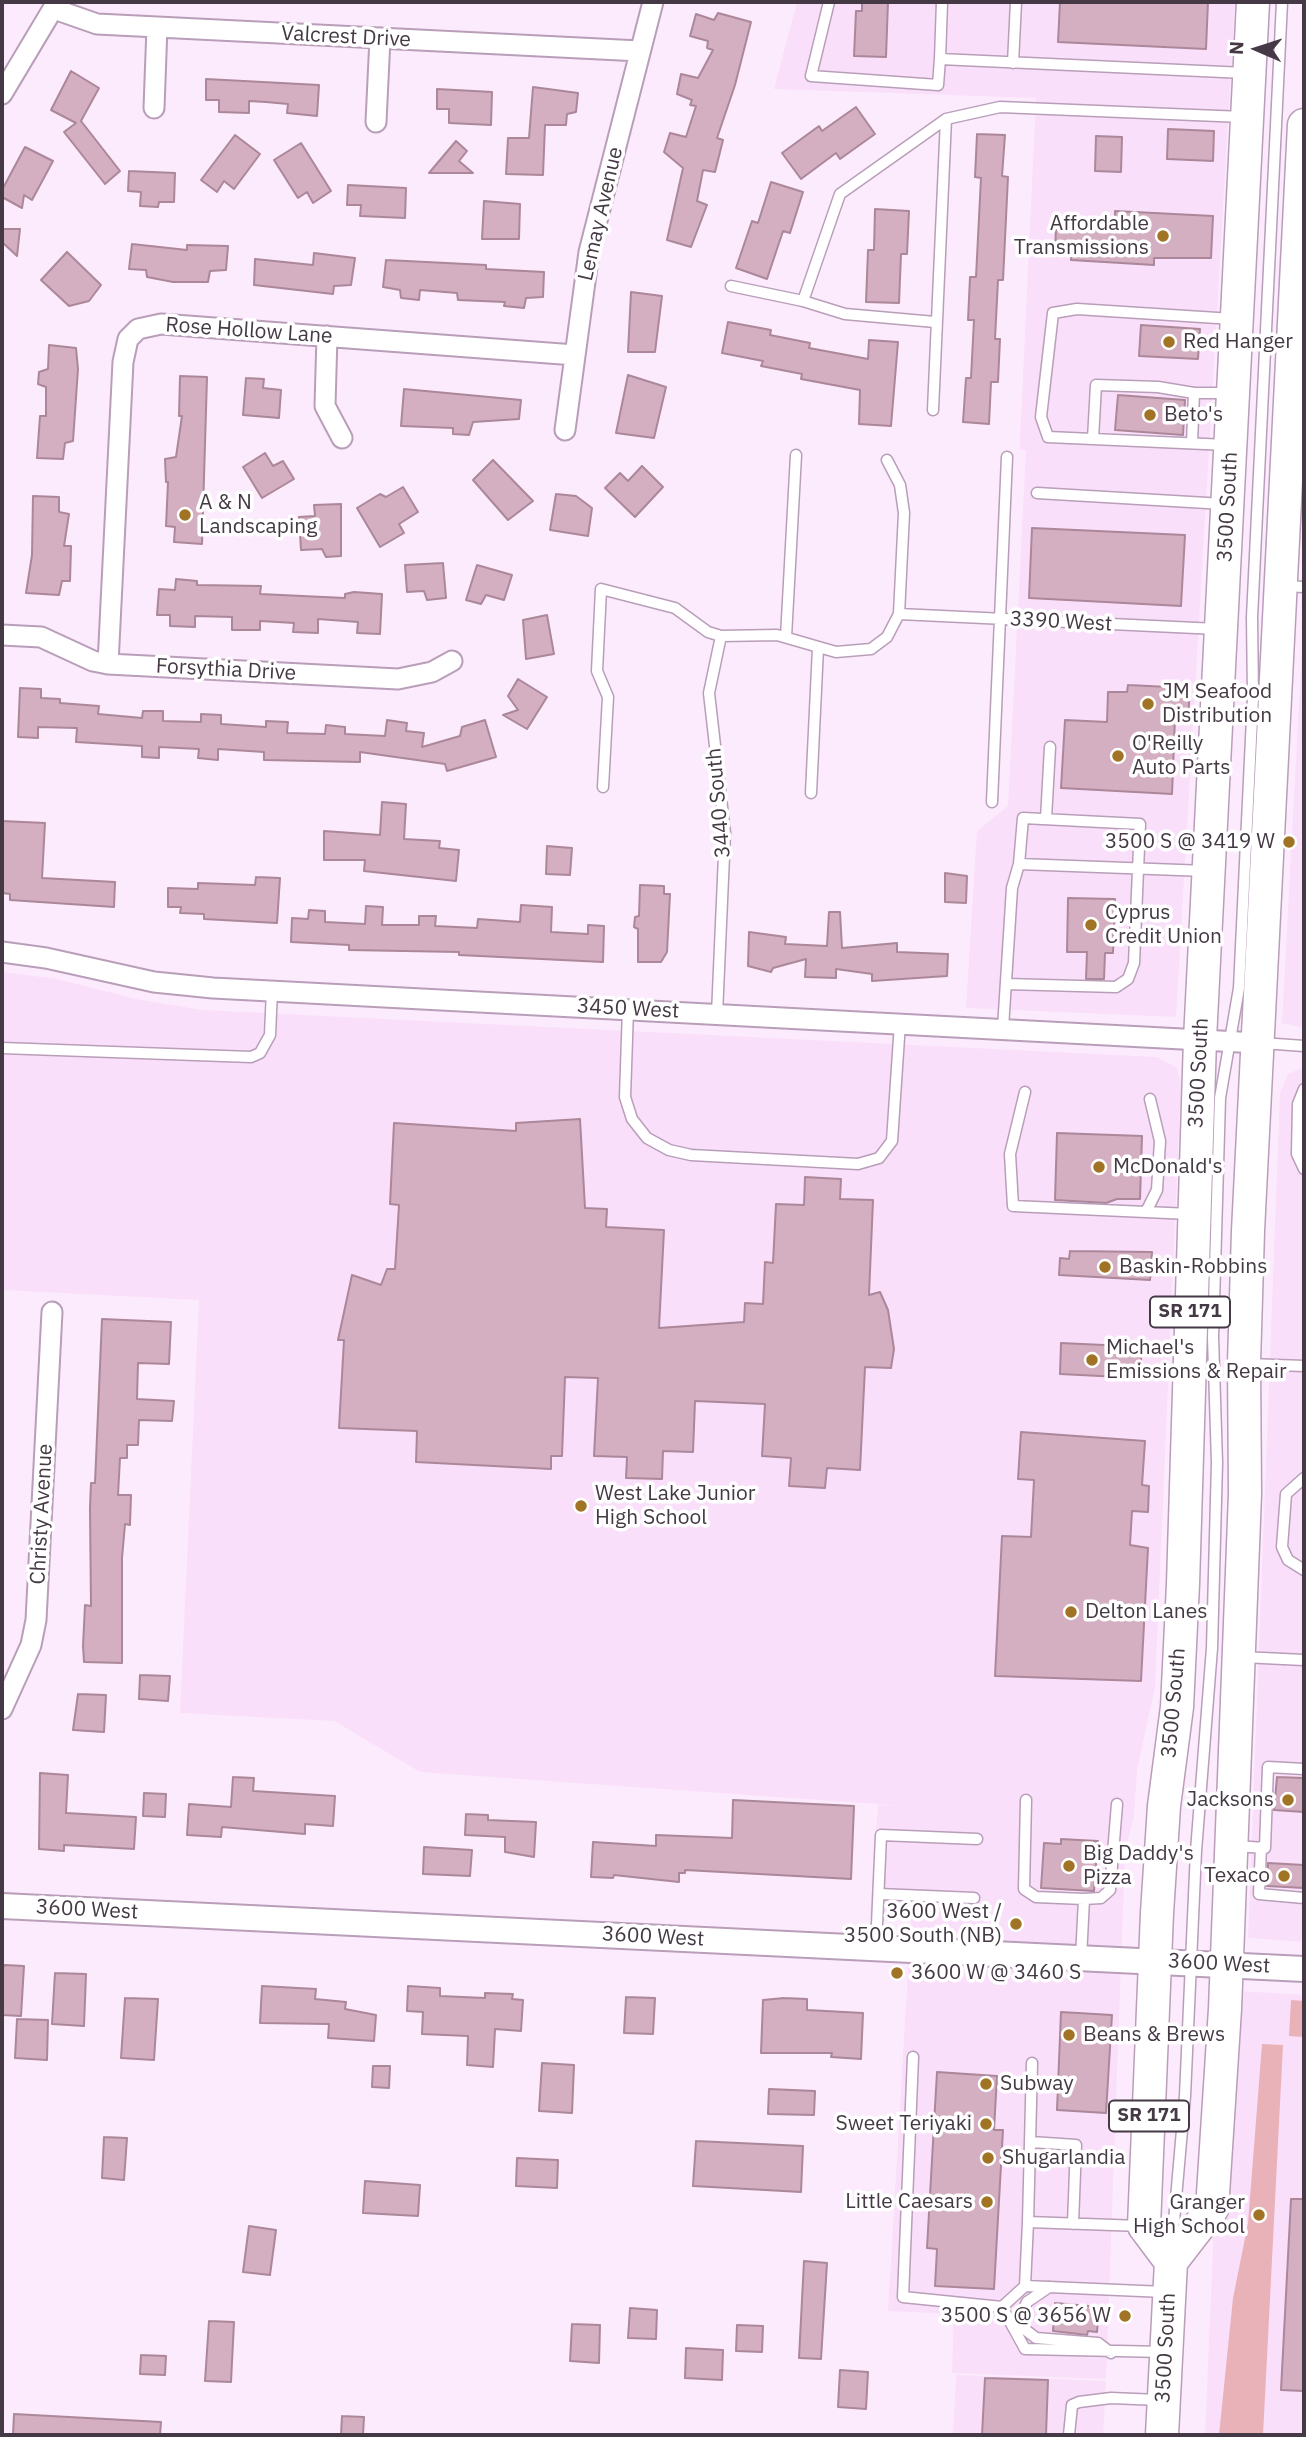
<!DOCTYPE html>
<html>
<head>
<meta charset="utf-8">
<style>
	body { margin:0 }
	#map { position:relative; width:1306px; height:2437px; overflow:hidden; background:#fcebfd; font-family:"IBM Plex Sans",sans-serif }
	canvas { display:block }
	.frame { position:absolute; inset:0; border:4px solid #443944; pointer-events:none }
	.north { position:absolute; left:1222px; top:14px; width:70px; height:70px; -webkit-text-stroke:5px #fefffe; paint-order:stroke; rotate:273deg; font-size:19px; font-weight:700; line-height:28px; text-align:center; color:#443944 }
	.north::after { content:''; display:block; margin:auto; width:24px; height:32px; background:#443944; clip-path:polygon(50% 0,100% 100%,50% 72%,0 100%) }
</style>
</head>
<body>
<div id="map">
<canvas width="1306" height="2437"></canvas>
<div class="frame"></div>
<div class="north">N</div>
</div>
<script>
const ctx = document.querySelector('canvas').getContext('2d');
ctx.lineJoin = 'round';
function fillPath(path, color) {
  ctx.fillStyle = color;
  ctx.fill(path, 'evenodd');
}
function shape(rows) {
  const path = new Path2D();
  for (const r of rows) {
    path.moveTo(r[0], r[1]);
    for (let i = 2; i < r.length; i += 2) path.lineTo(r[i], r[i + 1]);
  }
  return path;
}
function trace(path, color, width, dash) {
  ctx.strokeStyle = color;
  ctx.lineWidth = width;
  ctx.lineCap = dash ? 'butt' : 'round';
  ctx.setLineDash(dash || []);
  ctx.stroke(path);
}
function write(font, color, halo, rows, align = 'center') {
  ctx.font = font + ' "IBM Plex Sans",sans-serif';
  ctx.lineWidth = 7;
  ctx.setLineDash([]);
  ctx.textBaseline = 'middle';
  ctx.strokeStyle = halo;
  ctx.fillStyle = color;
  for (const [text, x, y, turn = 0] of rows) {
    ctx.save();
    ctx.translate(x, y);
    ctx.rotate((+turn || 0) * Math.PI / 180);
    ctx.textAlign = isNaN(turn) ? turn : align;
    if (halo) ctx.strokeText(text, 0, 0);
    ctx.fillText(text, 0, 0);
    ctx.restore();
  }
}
fillPath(shape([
	[797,2,1235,2,1176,1017,966,1008,977,831,1008,806,1026,450,1020,449,1020,441,1036,98,774,89],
	[1304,609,1304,1028,1282,1023],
	[2,972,57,979,136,999,202,1010,1157,1057,1177,1068,1181,1083,1155,1687,1137,1770,1134,1816,1125,1853,1106,2379,952,2373,954,2314,888,2311,911,1920,870,1916,878,1805,905,1806,420,1772,334,1721,180,1713,199,1300,2,1290],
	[1304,1067,1304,1942,1248,1938,1280,1093,1288,1074],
	[1224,1990,1304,1995,1304,2435,1205,2435],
	[956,2375,1106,2381,1103,2435,953,2435]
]), '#fadffb');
fillPath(shape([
	[1291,2000,1304,2001,1304,2037,1289,2036],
	[1262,2044,1283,2045,1263,2435,1219,2435,1233,2298,1248,2223]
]), '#e9b2b9');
const building = shape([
	[862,2,888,2,886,57,854,56,856,11,862,11,862,2],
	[1060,2,1208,2,1206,49,1058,42,1060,2],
	[718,13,751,22,735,85,717,138,723,140,715,172,703,170,697,201,707,205,691,247,667,240,683,168,664,152,670,133,686,137,696,106,690,105,692,100,677,94,681,74,698,78,713,50,707,48,708,41,690,36,696,14,714,20,718,13],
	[71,71,99,88,81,121,120,171,105,184,64,132,76,123,51,110,71,71],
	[206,79,319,85,317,116,287,113,288,104,266,102,249,101,249,113,219,112,219,100,206,100,206,79],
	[533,87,578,93,576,112,567,114,566,125,545,125,543,175,506,174,508,138,529,138,533,87],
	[437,89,492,92,491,125,449,123,449,109,437,109,437,89],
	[856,107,875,134,840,159,836,153,801,179,782,153,819,126,822,131,856,107],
	[1168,129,1214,131,1213,161,1167,159,1168,129],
	[977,134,1005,135,1002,176,1008,177,1003,280,998,280,995,339,1000,339,998,382,991,382,989,424,963,422,966,378,971,378,974,320,968,320,970,277,976,277,981,178,975,177,977,134],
	[235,135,260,154,234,189,224,181,217,192,201,180,235,135],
	[1096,136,1122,137,1121,172,1095,171,1096,136],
	[456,141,467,151,459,161,473,173,429,173,456,141],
	[301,143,331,191,313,203,307,192,298,198,274,160,301,143],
	[25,147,53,161,32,200,24,195,22,208,2,197,2,190,25,147],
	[129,171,175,173,174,202,159,202,158,207,140,206,141,192,128,191,129,171],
	[771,182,803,192,790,233,783,231,767,279,736,268,752,221,758,223,771,182],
	[348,185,406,188,405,218,360,216,361,205,347,205,348,185],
	[484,201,520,204,519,239,482,239,484,201],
	[875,209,909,211,907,254,901,254,899,303,866,302,868,250,874,250,875,209],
	[1115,211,1213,216,1211,258,1154,258,1154,265,1071,260,1071,255,1055,254,1056,226,1115,229,1115,211],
	[2,229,20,229,17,256,2,242,2,229],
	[132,244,187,250,187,245,228,246,226,270,210,271,208,282,173,282,147,277,146,270,129,269,132,244],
	[67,252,101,285,89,301,69,306,41,280,67,252],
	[314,253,355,258,351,285,334,286,333,294,254,285,255,259,313,265,314,253],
	[386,260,486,265,486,269,544,272,543,297,526,298,524,308,504,306,505,302,458,300,457,293,420,290,419,300,401,298,400,290,383,287,386,260],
	[631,292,662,296,655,352,628,352,631,292],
	[728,322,771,330,770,335,810,343,809,348,868,359,869,340,898,342,891,426,859,424,860,390,801,379,802,374,761,366,763,361,722,353,728,322],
	[1141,325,1200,329,1198,359,1139,356,1141,325],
	[49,345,76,348,78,369,73,441,65,443,63,459,37,458,40,416,46,416,46,387,38,384,39,372,48,369,49,345],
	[628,375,666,387,654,438,616,433,628,375],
	[180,376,207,377,202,544,174,542,175,527,166,526,168,482,166,482,165,459,176,457,182,416,179,416,180,376],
	[246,378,264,379,263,388,281,390,279,418,243,415,246,378],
	[404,389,521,400,519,419,473,422,469,435,453,434,453,428,401,426,404,389],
	[1118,395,1185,400,1183,435,1115,430,1118,395],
	[265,453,273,466,283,461,294,479,262,498,243,467,265,453],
	[493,460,533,501,508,520,473,480,493,460],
	[642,466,663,487,635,517,605,488,620,473,628,481,642,466],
	[403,487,418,512,399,524,404,533,380,547,357,508,380,494,386,497,403,487],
	[556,494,576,496,592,508,588,536,550,530,556,494],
	[33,496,59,497,59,512,69,514,64,546,71,546,70,581,62,581,59,595,26,593,32,555,33,496],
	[341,504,341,556,326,557,322,549,301,550,299,517,315,516,314,505,341,504],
	[1032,528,1185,535,1181,606,1029,598,1032,528],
	[443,563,446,598,427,600,424,591,407,592,405,565,443,563],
	[477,565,512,575,504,600,486,595,481,604,466,600,477,565],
	[176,579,197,581,197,585,261,586,260,594,345,598,345,594,354,592,382,594,380,634,357,633,358,622,318,619,318,633,293,632,294,623,260,621,260,630,232,630,232,617,195,616,195,627,170,626,170,615,157,615,159,589,175,590,176,579],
	[547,615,554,654,526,659,523,620,547,615],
	[518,679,547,697,527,729,503,715,518,710,508,696,518,679],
	[1128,685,1190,688,1188,719,1175,718,1172,794,1061,788,1065,720,1107,722,1108,692,1127,692,1128,685],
	[20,688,41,689,41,698,60,699,60,703,99,706,98,714,142,718,143,711,163,711,163,721,201,722,201,714,221,715,221,724,266,727,266,721,288,722,287,733,325,734,326,725,345,727,345,734,385,736,387,720,407,723,406,731,424,733,422,747,460,736,462,727,485,720,496,757,447,771,445,764,360,752,360,762,264,760,264,752,218,749,218,760,198,758,199,749,159,747,159,758,142,757,142,746,76,742,77,728,38,727,38,738,18,737,20,688],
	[382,802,406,804,404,839,440,841,439,848,459,850,456,881,364,871,365,860,324,860,324,831,380,835,382,802],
	[2,821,45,823,42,878,115,882,114,907,10,900,10,894,2,893,2,821],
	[547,846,572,848,570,875,546,874,547,846],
	[945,873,967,876,966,903,945,902,945,873],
	[256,877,280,878,277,923,204,919,204,914,180,913,181,907,168,907,168,888,198,889,198,883,255,885,256,877],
	[640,885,664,886,664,894,670,894,667,952,661,962,638,962,638,929,634,927,635,917,639,916,640,885],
	[1068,898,1115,899,1113,953,1105,953,1104,979,1086,979,1087,952,1067,952,1068,898],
	[521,905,552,907,551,932,588,934,588,925,604,926,603,962,459,955,459,952,349,950,349,945,291,942,292,918,308,919,309,910,325,911,325,922,365,924,366,906,383,907,382,925,419,925,419,916,436,916,435,926,477,928,478,919,520,922,521,905],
	[829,912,840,912,842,948,897,943,897,952,948,954,947,976,872,981,872,974,836,969,836,978,805,977,806,959,773,968,771,972,748,966,749,932,786,937,785,944,827,946,829,912],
	[580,1119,585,1208,607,1209,606,1227,664,1230,659,1328,744,1322,745,1303,763,1304,765,1262,773,1263,776,1204,804,1205,805,1177,841,1179,840,1199,873,1200,869,1295,880,1292,888,1310,894,1349,891,1368,865,1367,860,1470,827,1468,825,1488,789,1486,791,1458,762,1456,765,1404,695,1401,693,1452,663,1451,662,1479,626,1478,627,1457,594,1456,598,1378,565,1377,562,1456,551,1456,551,1469,416,1462,417,1431,339,1428,344,1340,338,1340,352,1275,381,1285,387,1269,395,1269,399,1205,390,1204,394,1123,516,1131,516,1123,580,1119],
	[1057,1133,1142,1136,1140,1199,1117,1199,1106,1203,1055,1200,1057,1133],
	[1070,1251,1152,1252,1150,1280,1059,1275,1060,1258,1069,1259,1070,1251],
	[102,1319,171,1322,169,1364,138,1363,137,1399,174,1401,172,1421,139,1420,138,1445,127,1445,127,1458,120,1458,118,1495,131,1495,130,1525,125,1524,122,1558,122,1663,84,1662,83,1646,85,1605,91,1606,90,1508,91,1483,95,1483,102,1319],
	[1125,1341,1142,1341,1140,1378,1060,1374,1061,1343,1125,1346,1125,1341],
	[1021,1432,1145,1441,1142,1485,1149,1486,1148,1512,1132,1511,1130,1545,1148,1548,1141,1681,995,1676,1002,1536,1031,1537,1034,1480,1018,1479,1021,1432],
	[140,1675,170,1676,168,1701,139,1699,140,1675],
	[78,1694,106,1695,104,1732,73,1730,78,1694],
	[40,1773,68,1775,66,1813,136,1817,134,1849,64,1845,64,1851,39,1849,40,1773],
	[233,1777,254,1778,253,1791,335,1796,333,1826,305,1824,305,1834,222,1827,221,1837,187,1835,189,1804,231,1807,233,1777],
	[1277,1777,1304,1778,1304,1812,1274,1810,1277,1777],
	[144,1793,166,1794,165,1817,143,1816,144,1793],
	[733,1800,854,1806,851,1879,685,1870,685,1873,679,1873,679,1882,614,1875,613,1878,591,1877,593,1842,656,1846,656,1835,732,1838,733,1800],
	[466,1814,488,1815,488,1820,536,1822,534,1857,505,1852,505,1837,465,1835,466,1814],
	[1061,1839,1098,1841,1094,1891,1041,1888,1044,1843,1061,1844,1061,1839],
	[424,1847,472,1850,470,1876,423,1874,424,1847],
	[1268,1863,1304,1865,1304,1888,1267,1886,1268,1863],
	[5,1965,24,1966,21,2016,2,2015,2,1968,5,1965],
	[55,1973,86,1974,84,2026,52,2024,55,1973],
	[262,1986,316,1989,315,1999,346,2002,345,2009,376,2015,374,2041,328,2038,329,2024,260,2023,262,1986],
	[408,1986,440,1988,440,1996,485,1998,485,1993,513,1994,512,1999,523,2000,521,2031,495,2029,493,2067,467,2065,468,2036,422,2034,423,2012,407,2011,408,1986],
	[626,1997,655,1998,653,2034,624,2033,626,1997],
	[125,1998,158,1999,154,2060,121,2058,125,1998],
	[784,1998,807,1999,807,2010,863,2013,861,2059,831,2057,832,2053,761,2053,763,2000,784,1998],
	[1061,2012,1112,2015,1106,2113,1057,2110,1061,2012],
	[17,2019,48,2020,47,2060,15,2058,17,2019],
	[542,2063,574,2065,572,2113,539,2111,542,2063],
	[373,2066,390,2066,389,2088,372,2087,373,2066],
	[937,2072,997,2076,994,2130,1003,2130,994,2289,935,2286,937,2249,927,2248,937,2072],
	[769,2089,815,2091,814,2115,768,2114,769,2089],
	[104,2137,127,2138,124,2180,102,2178,104,2137],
	[696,2141,803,2146,801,2192,693,2186,696,2141],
	[517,2158,558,2160,557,2188,516,2186,517,2158],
	[365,2181,420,2185,418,2216,363,2213,365,2181],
	[1291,2199,1304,2199,1304,2391,1281,2390,1291,2199],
	[249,2226,276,2230,270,2275,243,2272,249,2226],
	[804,2261,827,2263,821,2359,799,2358,804,2261],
	[1055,2303,1099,2307,1097,2332,1088,2331,1087,2335,1053,2331,1055,2303],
	[630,2308,657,2310,656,2339,628,2338,630,2308],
	[209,2321,234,2322,231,2382,205,2381,209,2321],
	[572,2324,600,2325,599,2363,570,2361,572,2324],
	[737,2325,763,2326,762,2352,736,2351,737,2325],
	[686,2348,723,2350,722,2380,685,2378,686,2348],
	[141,2355,166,2356,165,2375,140,2374,141,2355],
	[840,2370,868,2372,866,2409,838,2407,840,2370],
	[985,2378,1048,2380,1046,2435,982,2435,985,2378],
	[14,2414,161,2422,160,2435,13,2435,14,2414],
	[342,2416,364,2417,363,2435,341,2435,342,2416]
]);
fillPath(building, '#d4afc1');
trace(building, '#ab8799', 2);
const service = shape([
	[829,2,811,76,938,85,940,59],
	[942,2,940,59,1245,73],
	[1013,63,1016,2],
	[731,286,803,301,845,314,935,322],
	[803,301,840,194,946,119,1000,107,1243,117],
	[933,410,946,119],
	[1093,439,1096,385,1158,387,1194,393],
	[1192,443,1194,393,1229,393],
	[1227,445,1048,437,1041,417,1053,313,1077,309,1233,319],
	[1037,493,1224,504],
	[1284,586,1304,587],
	[899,614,1217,629],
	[786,637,796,455],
	[603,787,608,697,597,671,601,589,675,608,708,632,721,636,777,635,836,652,871,649,887,637,899,614,904,513,900,485,887,460],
	[811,793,818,648],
	[992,802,1007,457],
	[1046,819,1050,747],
	[1006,984,1116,987,1128,979,1134,963,1140,824,1023,818,1019,864],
	[628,1009,625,1097,632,1119,647,1138,669,1150,691,1155,858,1164,879,1158,892,1141,900,1023],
	[717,1014,725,833,709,693,721,636],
	[1003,1028,1012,888,1019,864,1206,871],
	[1262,1043,1304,1046],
	[2,1048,251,1057,260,1053,270,1035,272,990],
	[1304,1089,1298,1104,1297,1154,1304,1169],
	[1025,1092,1010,1154,1013,1206,1190,1214],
	[1146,1212,1157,1190,1160,1141,1150,1099],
	[1248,1364,1304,1366],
	[1304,1478,1286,1494,1282,1547,1288,1560,1304,1570],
	[1242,1657,1304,1660],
	[1026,1800,1024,1889,1036,1897,1084,1899,1101,1898,1110,1890,1117,1804],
	[1235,1846,1265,1848,1268,1767,1304,1769],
	[1261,1847,1259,1894,1304,1898],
	[879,1894,974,1898],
	[876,1947,881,1835,977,1839],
	[1081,1958,1084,1899],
	[913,2057,903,2297,1002,2307],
	[1032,2063,1028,2222,1141,2226],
	[1031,2142,1076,2145,1073,2224],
	[1172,2244,1185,2096,1196,1851,1212,1648,1217,1463,1213,1337,1220,1098,1239,988,1253,697,1252,617,1282,2],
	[1025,2286,1028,2222],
	[1049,2287,1027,2302,1021,2315,1023,2328,1036,2338,1098,2343,1111,2353],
	[1164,2352,1025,2349,1002,2307,1025,2286,1165,2292],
	[1069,2435,1072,2405,1079,2402,1111,2398,1159,2400]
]);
const minor = shape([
	[54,9,97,24,640,51],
	[2,94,57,2],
	[154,108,157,27],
	[376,122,380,38],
	[327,336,325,406,342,438],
	[565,430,589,252,653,2],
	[2,635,41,637,93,661,108,664,398,679,432,672,452,661],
	[108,664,123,362,128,339,138,329,161,324,575,355],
	[2,952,46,958,154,982,213,988,1258,1043],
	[2,1709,31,1645,36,1620,52,1312]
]);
const tertiary = shape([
	[2,1906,1304,1969]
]);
const primary = shape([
	[1171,2262,1144,2226,1157,1913,1164,1806,1177,1707,1183,1584,1200,1039,1253,2],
	[1162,2435,1171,2262,1212,2209,1225,2009,1245,1494,1244,1363,1248,1231,1304,125]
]);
trace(service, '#b99eb9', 13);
trace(minor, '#b99eb9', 23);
trace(tertiary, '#b99eb9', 28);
trace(primary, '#b99eb9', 35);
trace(service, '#fff', 10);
trace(minor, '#fff', 19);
trace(tertiary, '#fff', 24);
trace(primary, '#fff', 32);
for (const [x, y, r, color] of [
	[1163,236,7,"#a07325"],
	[1169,342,7,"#a07325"],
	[1150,415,7,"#a07325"],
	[185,515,7,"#a07325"],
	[1148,704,7,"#a07325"],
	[1118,756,7,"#a07325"],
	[1289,842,7,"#a07325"],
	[1091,925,7,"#a07325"],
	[1099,1167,7,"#a07325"],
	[1105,1267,7,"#a07325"],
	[1092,1360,7,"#a07325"],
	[581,1506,7,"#a07325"],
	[1071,1612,7,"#a07325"],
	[1288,1800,7,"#a07325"],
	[1069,1866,7,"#a07325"],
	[1284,1876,7,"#a07325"],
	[1016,1924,7,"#a07325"],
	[897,1973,7,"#a07325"],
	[1069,2035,7,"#a07325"],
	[986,2084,7,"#a07325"],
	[986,2124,7,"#a07325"],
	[988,2158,7,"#a07325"],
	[987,2202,7,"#a07325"],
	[1259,2215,7,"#a07325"],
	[1125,2316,7,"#a07325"]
]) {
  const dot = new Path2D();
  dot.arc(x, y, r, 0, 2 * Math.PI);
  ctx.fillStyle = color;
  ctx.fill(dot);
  trace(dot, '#fefffe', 2.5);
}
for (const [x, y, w] of [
	[1190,1312,80],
	[1149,2116,80]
]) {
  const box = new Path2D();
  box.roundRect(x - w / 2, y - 15.5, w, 31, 5);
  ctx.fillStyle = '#fefffe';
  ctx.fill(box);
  trace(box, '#443944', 2);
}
write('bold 19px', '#443944', null, [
	["SR 171",1190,1312],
	["SR 171",1149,2116]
]);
write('21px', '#443944', '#fefffe', [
	["Valcrest Drive",346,37,3],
	["Lemay Avenue",601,214,-77],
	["Rose Hollow Lane",249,331,4],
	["3500 South",1228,507,-87],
	["3390 West",1061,622,3],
	["Forsythia Drive",226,670,3],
	["3440 South",719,803,-95],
	["3450 West",628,1009,3],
	["3500 South",1199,1073,-87],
	["Christy Avenue",42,1514,-87],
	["3500 South",1174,1703,-85],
	["3600 West",87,1910,3],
	["3600 West",653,1937,3],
	["3600 West",1219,1964,3],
	["3500 South",1166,2348,-87]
]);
write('21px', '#443944', '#fefffe', [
	["Affordable",1149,224,"right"],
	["Transmissions",1149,248,"right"],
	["Red Hanger",1183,342],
	["Beto's",1164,415],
	["A & N",199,503],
	["Landscaping",199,527],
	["JM Seafood",1162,692],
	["Distribution",1162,716],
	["O'Reilly",1132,744],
	["Auto Parts",1132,768],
	["3500 S @ 3419 W",1275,842,"right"],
	["Cyprus",1105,913],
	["Credit Union",1105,937],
	["McDonald's",1113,1167],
	["Baskin-Robbins",1119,1267],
	["Michael's",1106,1348],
	["Emissions & Repair",1106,1372],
	["West Lake Junior",595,1494],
	["High School",595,1518],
	["Delton Lanes",1085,1612],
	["Jacksons",1274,1800,"right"],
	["Big Daddy's",1083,1854],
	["Pizza",1083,1878],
	["Texaco",1270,1876,"right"],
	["3600 West /",1002,1912,"right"],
	["3500 South (NB)",1002,1936,"right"],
	["3600 W @ 3460 S",911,1973],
	["Beans & Brews",1083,2035],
	["Subway",1000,2084],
	["Sweet Teriyaki",972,2124,"right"],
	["Shugarlandia",1002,2158],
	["Little Caesars",973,2202,"right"],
	["Granger",1245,2203,"right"],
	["High School",1245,2227,"right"],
	["3500 S @ 3656 W",1111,2316,"right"]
], 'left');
</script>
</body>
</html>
